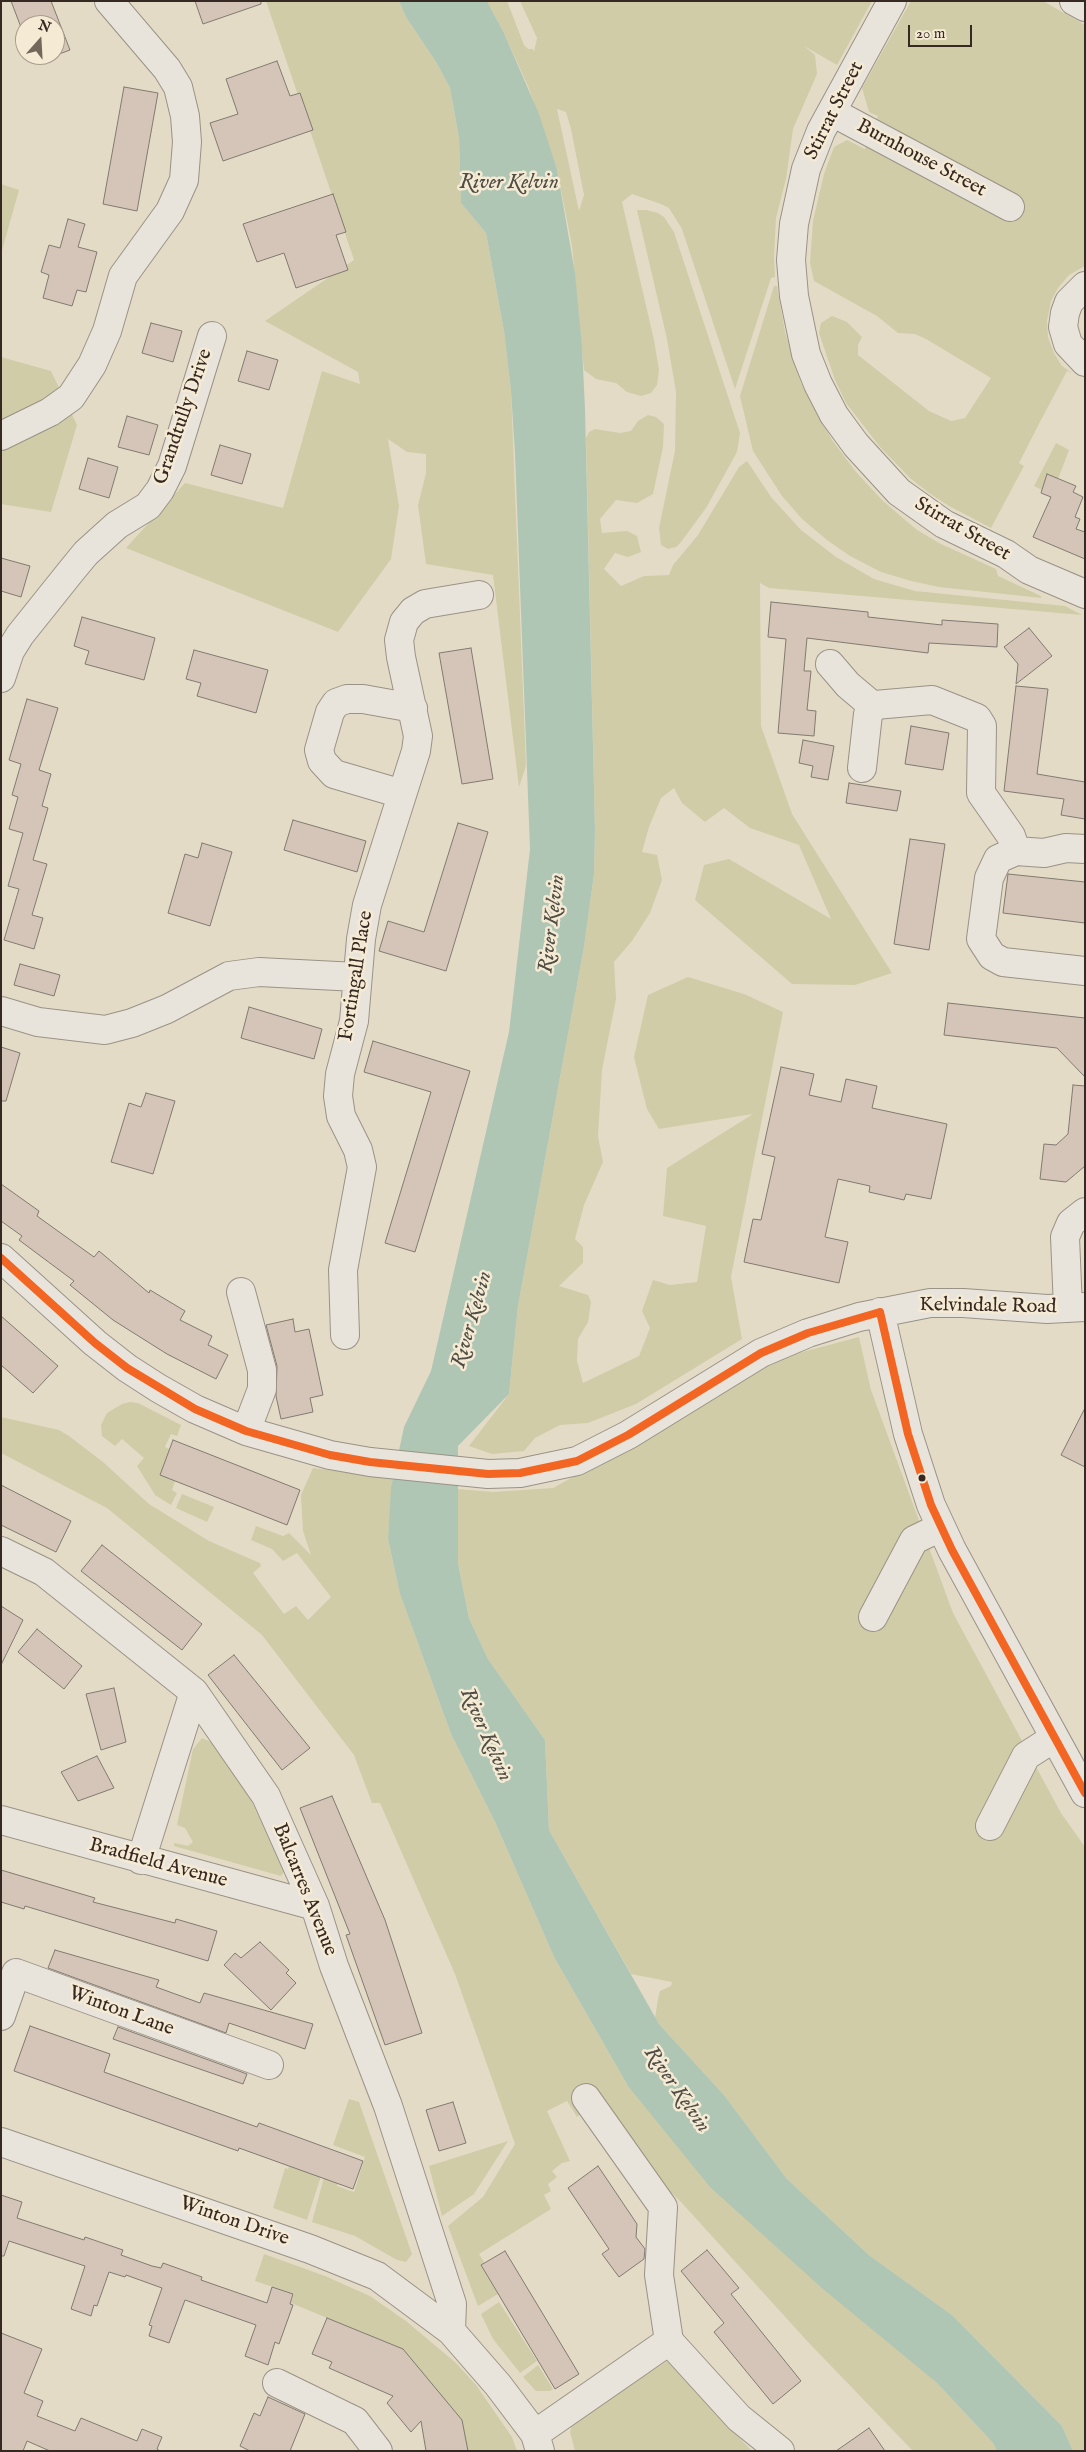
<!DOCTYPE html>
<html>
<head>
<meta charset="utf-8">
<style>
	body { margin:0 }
	#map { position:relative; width:1086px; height:2452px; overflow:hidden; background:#e4dbc7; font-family:"IM FELL English",serif }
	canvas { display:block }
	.frame { position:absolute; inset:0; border:2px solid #362822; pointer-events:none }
	.north { position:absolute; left:15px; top:15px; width:50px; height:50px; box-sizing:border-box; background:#f5ead3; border:1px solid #a99c8c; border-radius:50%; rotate:19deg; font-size:14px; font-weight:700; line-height:20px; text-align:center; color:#362822 }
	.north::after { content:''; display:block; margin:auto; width:18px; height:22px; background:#73675c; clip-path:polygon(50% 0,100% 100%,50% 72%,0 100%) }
	.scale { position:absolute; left:908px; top:25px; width:64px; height:22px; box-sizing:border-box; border:2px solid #362822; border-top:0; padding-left:6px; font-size:15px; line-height:18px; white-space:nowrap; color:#362822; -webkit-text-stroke:4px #f5ead3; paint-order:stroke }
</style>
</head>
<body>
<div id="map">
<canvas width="1086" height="2452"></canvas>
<div class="frame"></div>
<div class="north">N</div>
<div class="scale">20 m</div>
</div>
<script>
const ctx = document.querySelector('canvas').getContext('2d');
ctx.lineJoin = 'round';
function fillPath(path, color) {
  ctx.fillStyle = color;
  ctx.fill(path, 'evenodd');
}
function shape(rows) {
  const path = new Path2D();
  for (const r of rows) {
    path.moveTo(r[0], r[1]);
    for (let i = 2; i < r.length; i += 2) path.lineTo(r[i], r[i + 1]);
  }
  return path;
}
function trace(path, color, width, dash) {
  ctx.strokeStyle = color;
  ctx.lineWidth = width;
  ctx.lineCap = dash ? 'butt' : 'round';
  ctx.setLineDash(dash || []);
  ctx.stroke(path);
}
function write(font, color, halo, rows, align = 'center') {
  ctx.font = font + ' "IM FELL English",serif';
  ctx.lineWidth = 5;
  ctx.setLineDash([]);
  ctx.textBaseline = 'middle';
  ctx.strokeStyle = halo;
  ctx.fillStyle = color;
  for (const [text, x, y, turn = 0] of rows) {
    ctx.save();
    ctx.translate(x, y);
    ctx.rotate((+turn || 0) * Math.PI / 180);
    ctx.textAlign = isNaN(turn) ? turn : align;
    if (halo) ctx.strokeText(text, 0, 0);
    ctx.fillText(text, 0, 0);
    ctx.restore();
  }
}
fillPath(shape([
	[266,1,399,1,406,17,436,62,450,88,459,138,461,203,486,233,504,331,511,391,526,766,519,787,493,575,426,564,418,505,426,473,426,454,407,452,388,439,399,506,391,559,338,632,126,548,185,483,283,508,322,371,360,384,358,372,265,321,354,260],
	[487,1,507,1,524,45,528,49,533,49,534,52,537,38,520,1,872,1,837,65,804,46,815,55,817,74,793,129,786,179,776,218,774,256,775,277,771,278,735,389,682,229,669,208,661,204,632,194,622,202,654,340,659,370,657,385,651,393,641,396,627,392,616,383,596,379,584,370,572,246,557,169,528,86,504,33],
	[557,109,566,112,571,129,584,195,579,211],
	[911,1,1043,1,1085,25,1085,266,1069,275,1058,288,1051,301,1047,321,1048,337,1054,353,1062,366,1072,373,1067,371,1041,420,1019,463,1024,466,991,528,949,506,929,493,910,478,880,447,846,403,835,380,819,333,821,323,832,316,847,322,862,337,858,345,858,355,929,411,951,421,965,418,991,378,926,339,915,334,898,333,877,316,814,281,810,263,813,221,824,174,834,147,847,140,865,149,878,116,869,112,862,88],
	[1,184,19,190,1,254],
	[637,210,646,210,658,213,664,217,674,232,740,433,737,452,706,508,681,542,676,547,668,549,661,545,659,528,675,451,676,392,667,339],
	[774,286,777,286,785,332,801,383,832,440,856,472,883,501,917,530,941,544,996,569,998,576,1041,596,1041,598,939,587,911,581,881,572,850,556,827,540,802,519,782,496,753,451,740,396],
	[1,357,51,371,77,425,51,512,1,504],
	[648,415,656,417,664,424,663,447,653,494,637,503,616,500,600,519,602,533,627,531,637,536,641,552,628,557,615,553,604,569,621,586,644,576,669,575,673,565,698,535,739,467,747,461,771,497,801,530,836,557,874,579,915,591,1065,606,1082,615,769,588,760,583,761,726,792,814,892,973,855,985,792,984,695,900,704,865,729,859,831,919,799,845,750,828,724,808,705,822,682,803,674,788,661,798,649,827,642,852,657,855,662,880,650,913,632,941,614,962,616,999,602,1070,598,1136,603,1162,584,1205,575,1239,583,1247,583,1263,559,1286,588,1295,591,1302,588,1322,578,1339,577,1361,583,1383,639,1356,650,1328,642,1311,653,1280,670,1285,697,1282,706,1226,663,1216,667,1168,753,1114,659,1129,647,1109,634,1057,648,995,688,977,744,994,783,1012,731,1277,742,1339,636,1404,588,1423,560,1425,535,1438,524,1451,492,1454,469,1446,509,1394,518,1306,584,947,594,874,595,830,586,438,589,432,595,429,620,433,631,431,638,421],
	[1056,443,1069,450,1058,479,1042,490,1034,486],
	[859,1337,871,1390,953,1613,1061,1813,1085,1847,1085,2451,1073,2451,1062,2426,952,2315,869,2255,787,2179,724,2095,659,2024,655,2018,658,1999,660,1991,671,1986,672,1982,631,1974,549,1830,545,1740,488,1659,469,1618,458,1563,458,1489,493,1492,553,1488,718,1397,772,1360],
	[130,1402,138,1403,181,1425,177,1436,171,1434,165,1447,170,1449,160,1475,175,1481,172,1490,177,1493,171,1505,155,1495,137,1466,144,1458,122,1439,115,1446,102,1436,101,1425,107,1413,122,1404],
	[1,1417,59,1430,69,1436,103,1462,149,1504,209,1541,260,1563,261,1566,253,1573,284,1614,296,1606,308,1620,331,1597,297,1553,283,1561,272,1549,251,1540,256,1526,283,1536,289,1533,311,1555,303,1531,301,1495,313,1468,393,1478,388,1539,400,1594,451,1734,496,1824,554,1957,628,2086,936,2382,993,2443,997,2451,913,2451,808,2342,681,2202,634,2157,582,2113,577,2117,567,2101,547,2111,570,2161,562,2163,552,2171,557,2177,548,2184,551,2191,544,2195,551,2209,479,2254,484,2262,481,2266,498,2294,478,2306,448,2226,483,2197,515,2144,455,1974,380,1803,372,1803,354,1755,262,1635,107,1508,1,1453],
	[182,1494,214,1507,207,1522,176,1508],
	[202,1738,211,1742,249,1796,285,1871,281,1876,174,1846,174,1843,188,1846,193,1842,185,1828,177,1825,193,1749],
	[349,2099,359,2102,412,2254,406,2262,397,2260,355,2236,312,2222,324,2177,338,2182,337,2186,354,2192,365,2157,333,2145],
	[508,2141,474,2194,442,2216,429,2166],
	[289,2165,321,2176,307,2220,273,2208,285,2168,288,2169],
	[264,2254,325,2276,370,2296,406,2321,456,2363,476,2385,512,2437,517,2451,465,2451,402,2349,291,2303,294,2294,255,2281],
	[499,2302,537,2361,520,2373,493,2339,481,2314],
	[669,2360,681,2367,690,2386,752,2451,575,2451,570,2432,573,2422],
	[538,2365,553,2389,550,2391,536,2391,523,2377]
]), '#d0cca7');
fillPath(shape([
	[399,1,487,1,504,33,539,114,557,169,575,273,582,346,585,409,595,830,594,874,584,947,518,1306,509,1394,458,1446,458,1563,469,1618,488,1659,545,1740,549,1830,659,2024,724,2095,787,2179,869,2255,952,2315,1062,2426,1073,2451,997,2451,993,2443,936,2382,823,2289,710,2187,628,2086,554,1957,496,1824,451,1734,400,1594,388,1539,391,1488,404,1427,431,1371,509,1032,530,849,515,454,511,391,504,331,486,233,461,203,459,138,450,88,436,62,406,17]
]), '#b0c6b5');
const building = shape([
	[11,1,51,1,70,50,35,63,32,55,55,55,55,25,25,25,25,38,11,1],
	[195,1,261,1,261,4,203,24,195,1],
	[277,61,290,96,300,93,313,130,223,161,210,123,238,114,226,79,277,61],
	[124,87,158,93,137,211,103,204,124,87],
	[333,194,346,232,336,235,348,270,296,288,284,253,257,262,243,224,333,194],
	[68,219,85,224,78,247,97,252,86,292,77,290,72,306,43,298,49,275,41,272,49,245,60,248,68,219],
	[151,323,182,331,173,362,142,353,151,323],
	[247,351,278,360,269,390,238,381,247,351],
	[127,416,158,425,149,455,118,447,127,416],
	[220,445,251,454,242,484,211,475,220,445],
	[88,458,118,467,109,498,79,489,88,458],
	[1047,474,1076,486,1073,492,1083,497,1075,517,1080,519,1076,529,1085,532,1085,559,1033,537,1051,497,1041,493,1047,474],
	[1,558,30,566,21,597,1,591,1,558],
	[771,602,868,612,868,617,942,625,942,620,998,624,997,647,929,643,928,653,807,638,804,671,811,671,807,710,816,711,814,736,778,733,786,639,768,637,771,602],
	[82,617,155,638,144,680,85,664,89,651,74,646,82,617],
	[1029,628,1052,656,1016,684,1018,664,1004,647,1029,628],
	[471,648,493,779,462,784,439,653,471,648],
	[194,650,268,670,256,713,197,696,201,683,186,679,194,650],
	[1016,686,1048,689,1037,774,1085,782,1085,819,1061,815,1064,799,1004,791,1016,686],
	[27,699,58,708,39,770,51,774,42,806,48,808,33,860,47,864,32,915,43,918,34,949,4,940,19,889,8,886,23,833,9,829,18,797,12,795,21,764,9,760,27,699],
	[911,726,949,733,943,770,905,764,911,726],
	[803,740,834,746,828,780,811,777,813,766,799,763,803,740],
	[849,783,901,791,897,811,846,803,849,783],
	[293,820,366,841,357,872,284,850,293,820],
	[458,823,488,832,446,971,379,951,388,921,424,932,458,823],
	[910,839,945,844,929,950,894,944,910,839],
	[202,843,232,852,210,926,168,913,185,854,198,858,202,843],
	[1008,874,1085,882,1085,923,1003,913,1008,874],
	[20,964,60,975,54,996,14,985,20,964],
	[948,1003,1085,1018,1085,1077,1057,1048,944,1035,948,1003],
	[249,1007,322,1029,314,1059,241,1038,249,1007],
	[373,1041,470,1071,415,1252,385,1243,431,1092,364,1072,373,1041],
	[1,1047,20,1053,6,1101,1,1101,1,1047],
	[781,1067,814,1074,809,1095,841,1102,846,1079,877,1086,872,1108,947,1124,931,1199,906,1194,904,1200,869,1192,870,1186,838,1179,825,1237,848,1242,839,1283,744,1262,753,1219,761,1220,775,1157,762,1154,781,1067],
	[1073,1085,1085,1086,1085,1166,1066,1182,1040,1179,1044,1144,1056,1145,1068,1134,1073,1085],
	[146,1093,175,1101,153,1174,111,1162,129,1103,141,1107,146,1093],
	[1,1184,39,1211,37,1216,94,1257,99,1251,149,1293,150,1290,185,1311,180,1320,212,1336,208,1345,228,1355,216,1379,167,1354,113,1320,70,1285,74,1281,19,1240,22,1236,1,1221,1,1184],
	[1,1316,58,1366,33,1393,1,1365,1,1316],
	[293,1319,295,1332,309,1329,323,1395,310,1398,313,1412,281,1419,276,1396,277,1366,266,1325,293,1319],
	[1085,1408,1085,1467,1061,1455,1085,1408],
	[173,1440,300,1490,287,1525,160,1475,173,1440],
	[1,1485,71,1521,56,1552,1,1525,1,1485],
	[102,1545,202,1624,182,1650,81,1571,102,1545],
	[1,1606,23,1620,1,1665,1,1606],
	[37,1629,82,1666,64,1689,18,1652,37,1629],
	[234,1655,310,1748,282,1770,208,1675,234,1655],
	[114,1688,126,1742,101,1750,86,1694,114,1688],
	[97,1756,114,1788,78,1801,61,1772,97,1756],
	[332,1796,385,1920,422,2033,385,2045,346,1935,350,1934,300,1808,332,1796],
	[1,1870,95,1898,93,1902,175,1923,176,1919,217,1931,208,1961,25,1906,24,1909,1,1902,1,1870],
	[260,1942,289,1970,286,1973,296,1983,271,2010,224,1965,235,1953,241,1958,260,1942],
	[55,1950,159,1980,156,1987,200,2003,204,1993,313,2024,305,2049,229,2023,226,2033,48,1968,55,1950],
	[30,2026,110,2054,104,2072,257,2127,259,2123,363,2161,353,2189,239,2148,238,2151,14,2071,30,2026],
	[118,2027,247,2074,243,2084,113,2039,118,2027],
	[453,2102,466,2143,439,2151,426,2110,453,2102],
	[598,2166,637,2224,636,2237,645,2249,644,2259,619,2277,602,2254,609,2249,568,2188,598,2166],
	[1,2195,22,2202,17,2218,84,2240,85,2237,123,2250,121,2255,152,2266,161,2268,163,2263,202,2277,201,2280,267,2303,272,2287,293,2294,290,2304,293,2305,279,2344,275,2342,268,2365,245,2356,256,2325,185,2300,169,2343,149,2336,152,2326,149,2325,162,2288,126,2275,125,2277,109,2272,97,2306,94,2305,91,2316,71,2309,85,2266,9,2241,4,2256,1,2256,1,2195],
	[707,2250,739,2288,731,2294,801,2381,773,2404,714,2332,724,2323,681,2271,707,2250],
	[505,2251,579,2374,555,2389,481,2265,505,2251],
	[327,2318,403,2349,462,2420,468,2451,426,2451,421,2421,411,2432,387,2403,393,2396,329,2368,332,2362,312,2354,327,2318],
	[1,2333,42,2349,24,2393,43,2401,37,2416,75,2431,81,2418,137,2441,142,2429,162,2437,157,2449,160,2451,50,2451,27,2441,23,2451,1,2451,1,2333],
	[268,2397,305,2414,290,2451,250,2451,240,2446,254,2413,260,2416,268,2397],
	[869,2428,885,2451,836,2451,869,2428]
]);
fillPath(building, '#d5c5b8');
trace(building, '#817a70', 1);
const minor = shape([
	[892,1,821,131,806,169,794,224,791,260,794,296,806,354,818,384,834,415,856,445,899,492,944,524,1006,554,1029,570,1085,594],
	[1074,1,1085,7],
	[832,112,1010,207],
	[1085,286,1069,302,1065,313,1063,327,1068,344,1085,362],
	[1,436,50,412,71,397,92,365,107,331,123,276,170,211,184,180,187,142,185,116,178,87,167,69,109,1],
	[830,664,848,685,873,706],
	[1,678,10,651,20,635,72,570,86,553,117,525,148,506,160,490,172,466,212,336],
	[862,768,868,714,875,705,932,700,977,718,982,726,981,793,1011,836,1016,851],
	[402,794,334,774,322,761,319,750,330,712,336,703,347,699,363,699,413,708],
	[1085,849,1066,848,1044,853,1016,851,998,859,989,878,981,939,992,956,1003,962,1085,971],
	[1,1011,38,1022,105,1030,132,1023,167,1009,229,976,259,972,357,977],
	[1,1258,95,1343,127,1368,158,1388,195,1409,246,1431,330,1455,370,1462,488,1474,520,1473,577,1461,628,1435,761,1353,808,1333,859,1317,930,1303,963,1303,1047,1309,1085,1307],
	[241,1292,262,1370,262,1389,246,1431],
	[1068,1308,1065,1237,1071,1223,1085,1212],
	[880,1312,908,1434,931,1505,952,1550,1085,1793],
	[345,1335,343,1270,362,1167,358,1150,341,1116,338,1096,340,1074,354,1021,361,939,367,905,416,751,418,736,401,657,399,640,404,622,413,611,425,604,479,595],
	[1,1551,44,1572,194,1692,266,1796,315,1906,334,1966,388,2106,452,2304,451,2331],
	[873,1617,914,1540,941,1527],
	[1,1820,315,1906],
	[990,1826,1026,1756,1054,1738],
	[141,1860,194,1692],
	[1,2016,16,1973,269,2065],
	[586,2098,663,2207,659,2275,669,2341,739,2418,780,2451],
	[1,2142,310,2249,377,2276,451,2331,498,2385,535,2434,540,2451],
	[277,2383,355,2421,378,2451],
	[535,2434,669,2341]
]);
trace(minor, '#999286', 30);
trace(minor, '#e9e4db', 28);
trace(shape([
	[1,1258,95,1343,127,1368,195,1409,246,1431,330,1455,370,1462,488,1474,520,1473,577,1461,628,1435,761,1353,808,1333,880,1312],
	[880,1312,908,1434,931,1505,952,1550,1085,1793]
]), '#f26522', 8);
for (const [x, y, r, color] of [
	[922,1478,4.5,"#362822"]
]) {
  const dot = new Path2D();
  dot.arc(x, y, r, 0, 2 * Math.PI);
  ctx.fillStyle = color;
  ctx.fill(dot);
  trace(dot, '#f5ead3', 2);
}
write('20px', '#362822', '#f5ead3', [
	["Stirrat Street",835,111,-63],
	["Burnhouse Street",921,159,28],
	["Grandtully Drive",184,417,-71],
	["Stirrat Street",962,530,30],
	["Fortingall Place",357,976,-81],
	["Kelvindale Road",988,1307,1],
	["Bradfield Avenue",158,1864,15],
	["Balcarres Avenue",304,1890,68],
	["Winton Lane",121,2012,20],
	["Winton Drive",234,2222,19]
]);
write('italic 21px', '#4f4d45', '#f5ead3', [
	["River Kelvin",509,184],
	["River Kelvin",553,924,-83],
	["River Kelvin",473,1320,-74],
	["River Kelvin",485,1735,66],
	["River Kelvin",676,2090,55]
]);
</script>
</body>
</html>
